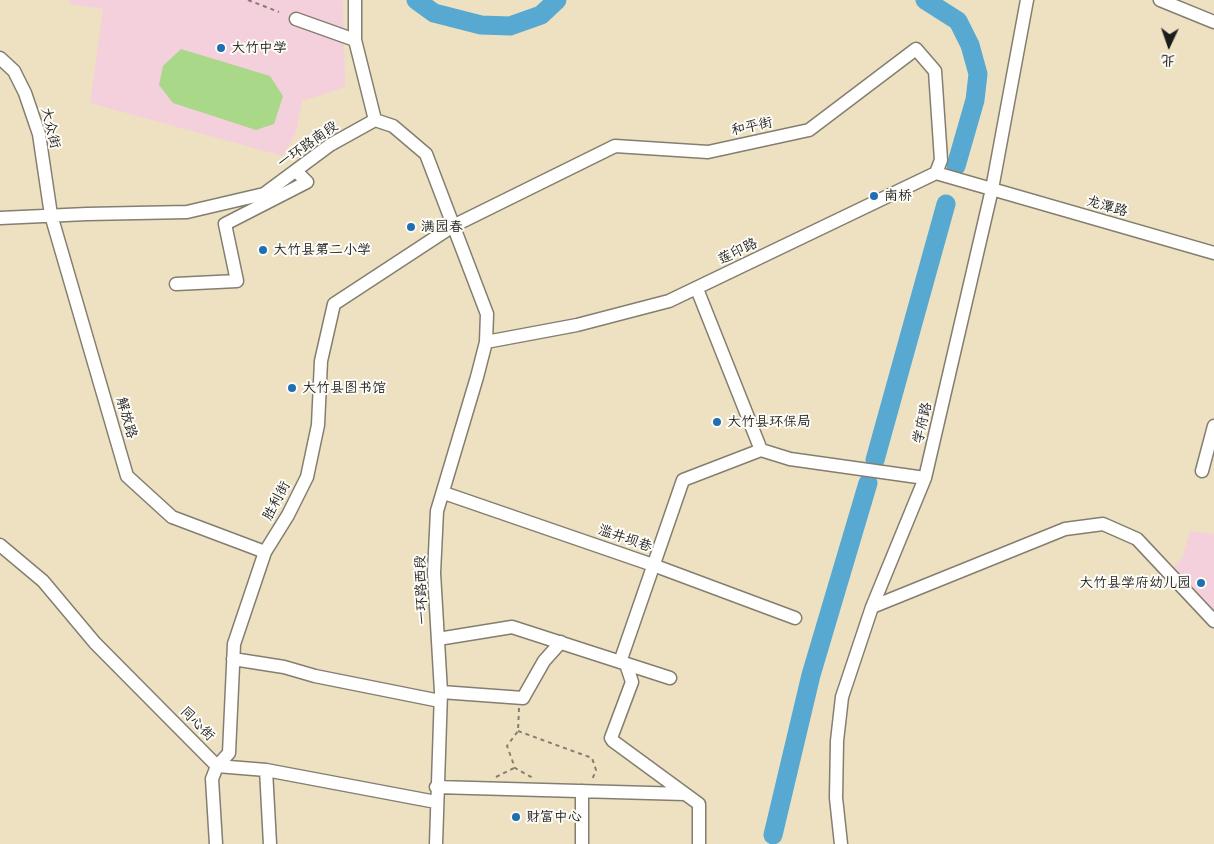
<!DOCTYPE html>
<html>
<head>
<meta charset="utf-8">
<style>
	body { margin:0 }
	#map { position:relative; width:1214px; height:844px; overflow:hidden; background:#ede1c2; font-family:Pangolin,"LXGW WenKai TC",sans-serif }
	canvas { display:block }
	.north { position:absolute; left:1144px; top:20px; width:50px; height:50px; -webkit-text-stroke:4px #fdfcf7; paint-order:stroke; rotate:183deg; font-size:14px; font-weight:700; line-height:20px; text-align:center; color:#1c1c1c }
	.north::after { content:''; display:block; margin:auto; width:18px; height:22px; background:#1c1c1c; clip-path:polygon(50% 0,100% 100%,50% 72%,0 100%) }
</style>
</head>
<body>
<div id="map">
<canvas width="1214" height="844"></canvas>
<div class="north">北</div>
</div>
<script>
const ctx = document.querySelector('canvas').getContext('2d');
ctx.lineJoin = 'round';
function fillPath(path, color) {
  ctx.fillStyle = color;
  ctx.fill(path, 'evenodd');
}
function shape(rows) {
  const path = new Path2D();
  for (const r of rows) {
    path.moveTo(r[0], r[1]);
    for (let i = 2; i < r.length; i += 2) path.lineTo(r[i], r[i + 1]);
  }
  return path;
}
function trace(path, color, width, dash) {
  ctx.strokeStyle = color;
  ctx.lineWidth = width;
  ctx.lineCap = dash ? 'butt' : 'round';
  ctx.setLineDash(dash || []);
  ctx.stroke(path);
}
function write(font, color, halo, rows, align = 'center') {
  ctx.font = font + ' Pangolin,"LXGW WenKai TC",sans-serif';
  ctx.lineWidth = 4;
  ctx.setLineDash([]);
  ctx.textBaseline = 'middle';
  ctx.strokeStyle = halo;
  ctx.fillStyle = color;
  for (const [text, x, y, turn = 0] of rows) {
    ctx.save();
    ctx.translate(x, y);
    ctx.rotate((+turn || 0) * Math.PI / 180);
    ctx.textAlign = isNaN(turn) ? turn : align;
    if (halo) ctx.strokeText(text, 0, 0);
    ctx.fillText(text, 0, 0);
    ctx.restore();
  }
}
fillPath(shape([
	[68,0,343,0,345,87,302,101,296,132,283,156,90,103,103,9,70,4],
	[1190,531,1214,534,1214,612,1174,566,1182,559]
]), '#f4cfdc');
fillPath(shape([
	[181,49,270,76,283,96,274,124,256,130,173,103,159,85,163,66]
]), '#a9d988');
trace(shape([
	[416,0,434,13,481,25,510,26,541,15,557,0],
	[925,0,958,21,970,45,978,74,975,100,956,166],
	[875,460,946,204],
	[773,835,811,675,868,483]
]), '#57a9d2', 19);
const minor = shape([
	[355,0,355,40,375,120],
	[1160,0,1214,22],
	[296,19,355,40],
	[0,58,14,71,25,93,39,134,51,215,127,476,172,517,265,552],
	[0,218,87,214,187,212,264,194,330,145,375,120,393,126,426,154,487,314,486,342,477,377,437,511,434,573,441,692,436,844],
	[176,284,237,281,225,224,307,182,296,171],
	[697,289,761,450],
	[486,342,577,325,669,301,936,173,1214,253],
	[1202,471,1214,426],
	[444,493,653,565,795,618],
	[0,545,43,581,95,643,217,766,266,770,436,802],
	[872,607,1065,529,1103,524,1137,539,1214,621],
	[438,639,512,627,670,678],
	[233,659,284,667,315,676,440,701],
	[620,662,683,480,761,450,790,459,925,478],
	[626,664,632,682,611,738,613,741,699,804,699,844],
	[441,692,523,698,544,661,561,642],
	[266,770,270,844],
	[436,787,685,794],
	[582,791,582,844],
	[216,844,212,779,217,766,229,753,234,644,265,552,288,515,307,477,318,425,321,361,334,304,453,226,615,146,708,152,809,130,916,49,935,71,941,160,936,173],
	[841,844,836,798,837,741,842,697,872,607,925,478,992,189,1027,0]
]);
trace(minor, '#847e6f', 15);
trace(shape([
	[248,0,279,12],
	[519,708,518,731,507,746,515,768,533,778],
	[518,731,592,758,596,770,592,780],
	[496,777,514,768]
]), '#847e6f', 2, [4, 4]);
trace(minor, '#fff', 12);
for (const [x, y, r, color] of [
	[221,48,5,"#1f6fb2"],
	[874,196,5,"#1f6fb2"],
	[411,227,5,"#1f6fb2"],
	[263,250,5,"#1f6fb2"],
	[292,388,5,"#1f6fb2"],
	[717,422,5,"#1f6fb2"],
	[1201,583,5,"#1f6fb2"],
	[516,817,5,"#1f6fb2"]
]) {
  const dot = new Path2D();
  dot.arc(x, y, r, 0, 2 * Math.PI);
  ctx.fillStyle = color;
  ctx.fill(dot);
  trace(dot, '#fdfcf7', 2);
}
write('14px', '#1c1c1c', '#fdfcf7', [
	["大竹中学",231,48],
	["南桥",884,196],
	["满园春",421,227],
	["大竹县第二小学",273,250],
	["大竹县图书馆",302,388],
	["大竹县环保局",727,422],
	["大竹县学府幼儿园",1191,583,"right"],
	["财富中心",526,817]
], 'left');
write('14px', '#1c1c1c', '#fdfcf7', [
	["和平街",752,127,-12],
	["大众街",50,128,76],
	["一环路南段",308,145,-35],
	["龙潭路",1107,207,16],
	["莲印路",738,252,-26],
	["解放路",126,418,74],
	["学府路",923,423,-77],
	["胜利街",277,501,-62],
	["滥井坝巷",625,539,19],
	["一环路西段",422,590,-92],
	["同心街",197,724,45]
]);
</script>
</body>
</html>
